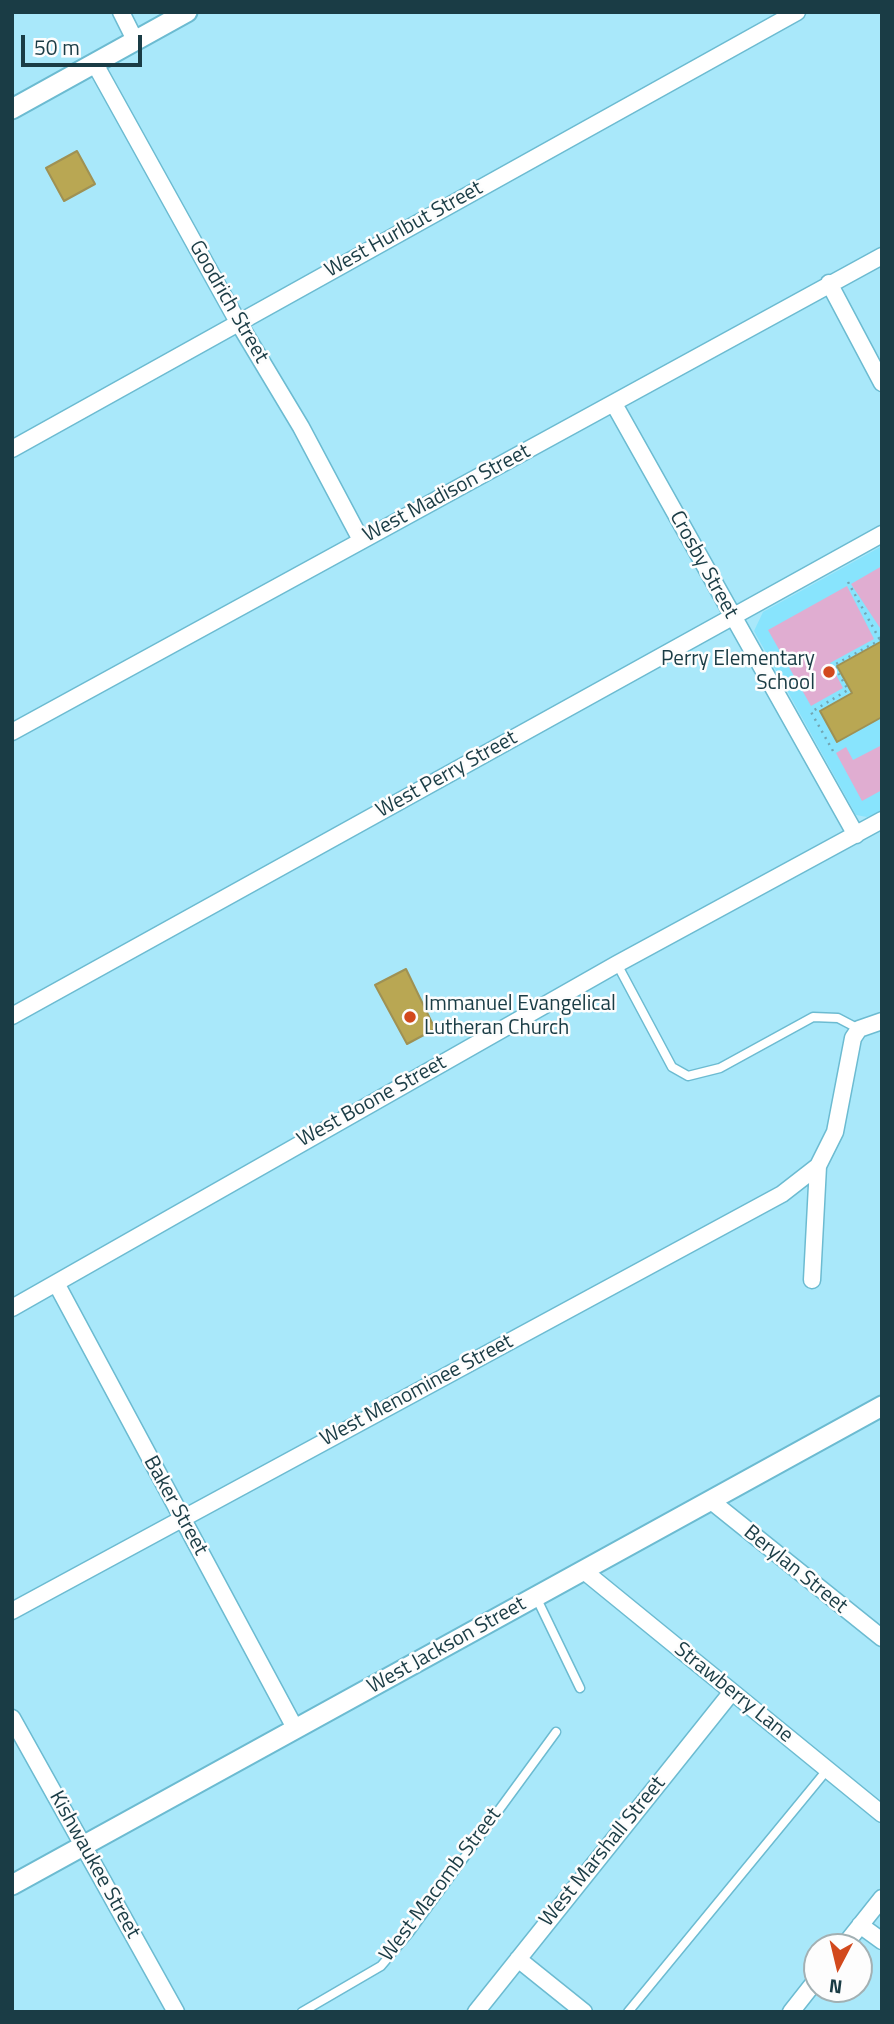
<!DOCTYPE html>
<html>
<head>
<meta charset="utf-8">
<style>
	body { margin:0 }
	#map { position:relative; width:894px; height:2024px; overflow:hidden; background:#a9e8fa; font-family:"Titillium Web",sans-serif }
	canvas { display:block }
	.frame { position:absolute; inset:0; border:14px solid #1a3c45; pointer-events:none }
	.north { position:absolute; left:803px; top:1933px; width:70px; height:70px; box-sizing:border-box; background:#fdfdfd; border:2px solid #a2b0b3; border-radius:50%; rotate:187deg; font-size:19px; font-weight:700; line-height:28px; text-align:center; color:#1a3c45 }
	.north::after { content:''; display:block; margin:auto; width:24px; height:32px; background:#d2491d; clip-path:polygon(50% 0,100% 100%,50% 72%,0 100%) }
	.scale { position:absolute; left:21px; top:35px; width:121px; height:32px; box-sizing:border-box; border:4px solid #1a3c45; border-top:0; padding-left:9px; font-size:21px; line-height:24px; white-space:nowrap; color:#1a3c45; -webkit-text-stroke:5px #fdfdfd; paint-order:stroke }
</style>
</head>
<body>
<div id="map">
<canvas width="894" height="2024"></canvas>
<div class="frame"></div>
<div class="north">N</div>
<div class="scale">50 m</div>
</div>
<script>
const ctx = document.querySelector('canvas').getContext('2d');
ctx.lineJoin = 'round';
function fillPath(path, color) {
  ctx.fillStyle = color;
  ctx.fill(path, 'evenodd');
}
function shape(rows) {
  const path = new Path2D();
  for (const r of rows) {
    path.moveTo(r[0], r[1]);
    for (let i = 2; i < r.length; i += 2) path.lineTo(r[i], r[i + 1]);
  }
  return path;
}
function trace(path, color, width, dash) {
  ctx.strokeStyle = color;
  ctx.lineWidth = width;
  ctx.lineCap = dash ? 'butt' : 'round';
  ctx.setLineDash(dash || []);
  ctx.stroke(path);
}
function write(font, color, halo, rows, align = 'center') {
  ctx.font = font + ' "Titillium Web",sans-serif';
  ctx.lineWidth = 5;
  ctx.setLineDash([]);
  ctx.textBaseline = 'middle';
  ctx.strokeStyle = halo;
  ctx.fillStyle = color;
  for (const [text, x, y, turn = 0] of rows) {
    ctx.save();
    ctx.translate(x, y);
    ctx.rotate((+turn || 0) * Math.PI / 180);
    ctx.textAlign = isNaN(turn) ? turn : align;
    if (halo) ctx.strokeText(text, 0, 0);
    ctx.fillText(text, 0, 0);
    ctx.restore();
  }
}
fillPath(shape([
	[882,546,882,811,867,817,856,815,754,631,763,612]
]), '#88e4fd');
fillPath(shape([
	[882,566,882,631,851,584],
	[847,586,874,639,830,663,843,688,811,706,768,630],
	[882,745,882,790,862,801,836,753,846,747,853,760]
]), '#e0add1');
const building = shape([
	[77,151,95,184,64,201,46,168,77,151],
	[882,641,882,717,837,742,820,711,852,693,837,666,882,641],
	[406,969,435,1029,407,1044,375,985,406,969]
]);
fillPath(building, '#b9a753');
trace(building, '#9f9153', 2);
const service = shape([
	[617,964,672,1067,688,1076,720,1068,813,1017,838,1018,859,1029],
	[536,1597,580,1688],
	[302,2012,381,1966,409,1933,556,1732],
	[628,2012,827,1770]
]);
const minor = shape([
	[121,12,136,42],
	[95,64,238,322,301,427,361,540],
	[829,283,882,383],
	[614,404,856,835],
	[12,449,797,12],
	[12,732,882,256],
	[12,1016,882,534],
	[812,1280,818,1166,835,1132,853,1038,859,1029,882,1021],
	[56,1283,295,1728],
	[12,1308,617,964,882,820],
	[710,1500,882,1638],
	[584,1571,882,1814],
	[12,1611,782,1194,818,1166],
	[12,1718,176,2012],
	[860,1925,882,1941],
	[843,1947,882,1898],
	[518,1959,584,2012],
	[476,2012,731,1693],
	[791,2012,817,1979]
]);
const tertiary = shape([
	[12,109,187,12],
	[12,1885,882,1406]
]);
trace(service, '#6cbbd1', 11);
trace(minor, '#6cbbd1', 19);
trace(tertiary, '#6cbbd1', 23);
trace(shape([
	[848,582,880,640],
	[833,751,811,712,848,690,834,665,882,639]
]), '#72a6b4', 2.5, [2, 5]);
trace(service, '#fff', 8);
trace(minor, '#fff', 16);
trace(tertiary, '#fff', 19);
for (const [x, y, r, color] of [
	[829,672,7,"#d2491d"],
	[410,1017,7,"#d2491d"]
]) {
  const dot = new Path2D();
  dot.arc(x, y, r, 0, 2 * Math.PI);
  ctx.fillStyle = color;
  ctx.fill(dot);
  trace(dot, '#fdfdfd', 2.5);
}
write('21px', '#1a3c45', '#fdfdfd', [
	["West Hurlbut Street",404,230,-29],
	["Goodrich Street",228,302,60],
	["West Madison Street",447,494,-28],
	["Crosby Street",703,565,61],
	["West Perry Street",447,775,-29],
	["West Boone Street",372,1102,-29],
	["West Menominee Street",417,1391,-28],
	["Baker Street",175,1506,61],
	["Berylan Street",795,1570,39],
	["West Jackson Street",447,1646,-29],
	["Strawberry Lane",733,1693,39],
	["West Marshall Street",603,1852,-51],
	["Kishwaukee Street",94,1865,61],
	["West Macomb Street",441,1885,-53]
]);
write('21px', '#1a3c45', '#fdfdfd', [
	["Perry Elementary",815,660],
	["School",815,684],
	["Immanuel Evangelical",424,1005,"left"],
	["Lutheran Church",424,1029,"left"]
], 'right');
</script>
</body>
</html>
